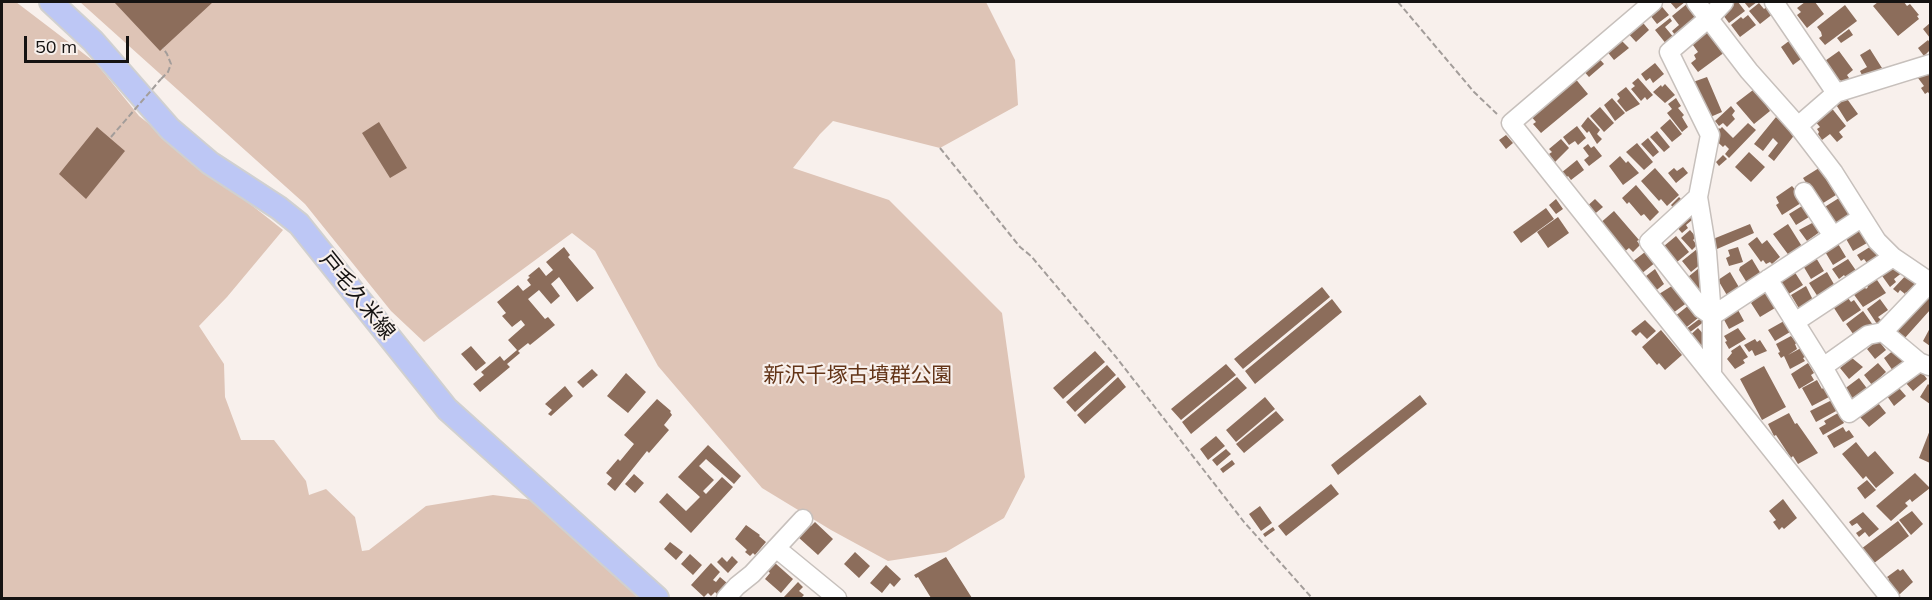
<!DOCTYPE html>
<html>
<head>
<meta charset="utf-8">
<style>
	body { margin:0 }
	#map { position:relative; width:1932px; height:600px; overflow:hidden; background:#f8f0ec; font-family:Mulish,sans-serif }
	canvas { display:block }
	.frame { position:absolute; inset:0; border:3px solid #151312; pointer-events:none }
	.scale { position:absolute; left:24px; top:36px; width:105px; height:27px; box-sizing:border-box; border:3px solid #151312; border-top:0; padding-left:8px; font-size:18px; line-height:21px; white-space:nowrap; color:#151312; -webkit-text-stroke:4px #f8f0ec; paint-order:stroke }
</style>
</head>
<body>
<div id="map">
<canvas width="1932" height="600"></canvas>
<div class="frame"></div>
<div class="scale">50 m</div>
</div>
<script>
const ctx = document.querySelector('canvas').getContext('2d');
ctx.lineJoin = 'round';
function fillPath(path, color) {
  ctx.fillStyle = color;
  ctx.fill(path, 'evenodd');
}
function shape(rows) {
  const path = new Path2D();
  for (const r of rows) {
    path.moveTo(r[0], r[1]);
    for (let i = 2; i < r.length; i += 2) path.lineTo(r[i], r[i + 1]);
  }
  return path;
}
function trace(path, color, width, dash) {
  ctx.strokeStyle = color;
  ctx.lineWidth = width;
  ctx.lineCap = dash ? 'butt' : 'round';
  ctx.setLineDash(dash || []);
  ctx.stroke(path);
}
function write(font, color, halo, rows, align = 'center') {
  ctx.font = font + ' Mulish,"Noto Sans JP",sans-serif';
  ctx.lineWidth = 4.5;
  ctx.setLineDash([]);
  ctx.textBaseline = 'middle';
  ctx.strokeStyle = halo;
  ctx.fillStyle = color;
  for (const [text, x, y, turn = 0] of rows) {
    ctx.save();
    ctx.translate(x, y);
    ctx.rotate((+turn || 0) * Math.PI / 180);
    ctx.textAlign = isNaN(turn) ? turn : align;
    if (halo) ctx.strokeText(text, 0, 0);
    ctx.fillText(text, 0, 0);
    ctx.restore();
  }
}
fillPath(shape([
	[2,2,16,2,96,63,139,116,283,230,227,297,199,326,224,364,225,397,241,440,274,440,306,481,309,495,326,489,355,517,362,551,369,550,426,506,493,495,540,501,638,598,2,598],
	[80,2,986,2,1015,60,1018,105,940,148,833,121,820,134,793,168,889,200,1002,313,1025,477,1004,518,946,552,888,561,831,530,762,488,658,366,595,251,572,233,424,342,391,311,305,204]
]), '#dec4b6');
fillPath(shape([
	[114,2,213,2,160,51],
	[1658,2,1669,15,1657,24,1646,10],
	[1670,2,1685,2,1676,9],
	[1735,2,1738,2,1745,11,1729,23,1723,15,1725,9],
	[1744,2,1757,2,1749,8],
	[1805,2,1815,2,1824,14,1807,28,1797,15,1801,12,1797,8],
	[1878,2,1904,2,1907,6,1910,4,1919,15,1917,16,1919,19,1898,36,1873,6],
	[1688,3,1698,17,1675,35,1672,31,1679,25,1672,16],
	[1759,3,1764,9,1768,6,1774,13,1760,24,1749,11],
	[1845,5,1857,21,1825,45,1819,38,1822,36,1821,32,1817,27],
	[1748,15,1756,25,1740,37,1731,25,1741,17,1743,19],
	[1639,18,1649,30,1636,42,1625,30],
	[1670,18,1672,21,1665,27,1675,39,1667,45,1655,30],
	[1930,23,1930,38,1923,29],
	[1707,28,1725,52,1698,72,1691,63,1696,59,1694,55,1698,52,1690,41],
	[1849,29,1853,35,1841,43,1837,38],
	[1616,39,1619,43,1622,41,1629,48,1614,60,1605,49],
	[1928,40,1930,43,1930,50,1924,56,1918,48],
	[1789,41,1801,59,1793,65,1781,47],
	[1870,49,1882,68,1863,77,1860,71,1867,67,1860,55],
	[1839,51,1853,70,1847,75,1851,81,1845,85,1840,80,1836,82,1822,63],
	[1596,55,1604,64,1589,77,1581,68],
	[1655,63,1664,74,1653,83,1650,78,1646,81,1641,74],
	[1930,68,1930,95,1928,92,1925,94,1921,88,1924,86,1918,78],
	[1574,77,1588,94,1541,133,1533,124,1536,122,1529,114],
	[1707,77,1722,112,1708,118,1693,82],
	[1638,78,1653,95,1647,100,1645,97,1641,101,1631,89,1635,86,1632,83],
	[1665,84,1675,95,1665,103,1653,92,1661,85,1662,87],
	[1626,87,1640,104,1626,112,1617,101,1620,98,1617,94],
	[1753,90,1758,96,1759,95,1770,111,1754,124,1736,103],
	[1845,96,1858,114,1847,122,1835,103],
	[1612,98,1625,113,1615,121,1604,105],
	[1676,98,1679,103,1681,106,1678,108,1684,115,1682,117,1688,127,1682,132,1667,113,1672,109,1668,104],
	[1731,106,1735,111,1732,115,1735,119,1727,127,1723,123,1719,126,1715,121],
	[1830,106,1846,126,1839,132,1843,137,1837,142,1830,134,1822,140,1818,134,1819,132,1817,129,1820,127,1813,119],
	[1600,107,1614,123,1604,132,1590,116],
	[1588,117,1600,130,1597,134,1602,139,1597,144,1589,131,1587,133,1581,126],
	[1776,117,1796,133,1774,161,1768,156,1778,143,1773,138,1763,151,1754,144],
	[1670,119,1682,134,1672,142,1660,128],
	[379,122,407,168,390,178,362,133],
	[1748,123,1756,130,1729,158,1725,154,1729,149,1725,145,1723,147,1711,136,1719,128,1720,129,1722,127,1733,138],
	[1577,126,1586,138,1578,145,1575,141,1569,145,1563,137],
	[97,127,125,151,86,199,59,174],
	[1657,131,1670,147,1664,152,1650,137],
	[1506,135,1513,143,1506,149,1499,140],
	[1648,138,1659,152,1653,157,1641,144],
	[1561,139,1569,148,1555,162,1549,154,1552,152,1549,149],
	[1637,143,1653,162,1644,170,1626,152],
	[1588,144,1591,148,1594,146,1602,156,1589,166,1584,160,1589,156,1583,148],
	[1749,152,1765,167,1751,182,1735,167],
	[1723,155,1727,159,1719,166,1716,162],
	[1620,156,1626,163,1628,161,1639,173,1623,185,1609,166],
	[1577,160,1584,170,1571,180,1568,176,1565,179,1561,173],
	[1683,167,1688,173,1676,183,1668,173,1674,168,1677,171],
	[1655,168,1679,195,1667,206,1661,199,1659,201,1641,181],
	[1819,168,1836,195,1820,205,1803,178],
	[1636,185,1659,212,1650,221,1644,214,1641,216,1629,202,1627,204,1622,198],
	[1792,186,1799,194,1796,196,1801,203,1782,215,1776,205,1779,203,1776,197],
	[1679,197,1683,201,1674,209,1671,205],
	[1839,198,1852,215,1835,227,1830,219,1832,218,1829,213,1827,215,1823,208],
	[1556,199,1563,209,1556,214,1549,205],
	[1595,199,1603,207,1591,217,1584,209],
	[1802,206,1809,217,1796,225,1789,214],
	[1546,208,1554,219,1521,243,1513,232],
	[1614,211,1639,240,1637,241,1640,245,1633,252,1629,248,1623,253,1598,225],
	[1688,215,1692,220,1686,225,1688,228,1682,233,1675,225],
	[1558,217,1569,233,1548,248,1537,232],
	[1814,222,1821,231,1807,241,1799,230],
	[1750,224,1754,233,1717,249,1713,239],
	[1788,224,1803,248,1790,257,1773,234],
	[1858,229,1867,243,1853,251,1845,237],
	[1690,230,1696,237,1693,240,1697,245,1692,250,1681,238],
	[1676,236,1689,252,1677,262,1664,246],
	[1757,237,1762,244,1767,240,1780,257,1772,264,1770,262,1766,264,1763,260,1761,262,1748,244],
	[1837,242,1846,257,1833,265,1824,250],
	[1873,245,1879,255,1867,263,1864,259,1861,261,1857,255],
	[564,247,570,255,568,257,594,288,577,302,559,277,551,284,560,296,551,304,539,290,528,299,545,319,548,317,555,325,530,345,528,343,518,351,520,353,507,364,510,367,480,392,473,384,484,375,481,372,500,356,504,361,517,350,508,340,525,325,521,320,512,327,502,316,506,313,497,302,518,285,523,291,531,285,527,280,530,277,528,276,539,267,546,276,553,270,546,262],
	[1738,247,1743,262,1729,266,1726,258,1730,256,1728,250],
	[1697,249,1702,254,1697,258,1702,263,1691,272,1682,261],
	[1645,252,1648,252,1656,262,1641,274,1632,262],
	[1815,256,1824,271,1811,279,1802,264],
	[1752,259,1761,274,1747,283,1739,270,1740,267],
	[1848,259,1857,272,1847,279,1844,275,1839,279,1832,269],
	[1897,265,1903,272,1894,279,1896,282,1890,287,1880,273],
	[1699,268,1704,274,1703,287,1698,291,1688,277],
	[1655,269,1664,284,1653,293,1641,280],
	[1794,271,1803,285,1787,295,1780,281],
	[1730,272,1740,289,1728,297,1718,280],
	[1827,272,1835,286,1818,297,1809,283],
	[1909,272,1920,280,1909,295,1906,292,1905,294,1900,290,1898,293,1893,289],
	[1875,277,1886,293,1863,307,1852,292,1863,285,1866,289,1868,287,1866,284],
	[1675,284,1688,302,1673,313,1659,294],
	[1806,286,1814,302,1800,310,1791,295],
	[1322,287,1330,297,1243,369,1234,359],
	[1764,291,1767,296,1769,295,1775,308,1760,317,1751,303],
	[1930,291,1930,310,1904,339,1895,331],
	[1844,298,1845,300,1848,298,1851,302,1854,300,1861,310,1843,322,1834,308],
	[1332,299,1342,312,1255,384,1245,371],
	[1880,299,1888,310,1878,317,1882,321,1877,324,1867,309],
	[1689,305,1698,318,1683,330,1674,317],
	[1738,310,1744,321,1729,329,1722,316],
	[1863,311,1873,325,1856,338,1846,324],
	[1702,317,1705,321,1689,333,1686,329],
	[1645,320,1656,331,1647,339,1640,332,1636,336,1631,331],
	[1784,321,1790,332,1775,341,1768,330],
	[1698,328,1705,336,1703,338,1707,343,1698,350,1687,338],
	[1738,328,1746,339,1729,349,1725,342,1727,341,1724,336],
	[1930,328,1930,346,1923,341],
	[1661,330,1682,355,1665,370,1659,363,1657,365,1642,347],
	[1791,336,1797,343,1795,344,1797,349,1788,355,1801,348,1805,357,1803,358,1805,361,1790,369,1784,356,1781,358,1778,353,1780,352,1776,344],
	[1755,339,1757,342,1760,340,1767,351,1755,356,1752,350,1749,352,1744,345],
	[1878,340,1886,350,1875,359,1867,349],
	[1740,345,1748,357,1743,360,1745,363,1735,369,1727,359,1732,353,1731,351],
	[471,346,486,363,476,371,461,354],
	[1895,349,1907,360,1893,371,1884,358],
	[1095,351,1105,362,1063,399,1053,388],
	[1852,358,1863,367,1849,379,1840,368],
	[1808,363,1814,373,1811,375,1814,380,1799,389,1791,374],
	[1878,363,1886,372,1872,385,1864,375],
	[1226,364,1236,375,1181,420,1171,409],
	[1107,365,1116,375,1075,412,1066,402],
	[1764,366,1786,407,1762,420,1740,379],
	[1919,368,1927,379,1913,391,1904,381],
	[592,369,598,375,583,388,577,382],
	[626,373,646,392,628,413,607,396],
	[1118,377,1126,387,1085,424,1077,415],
	[1237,377,1247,388,1191,434,1182,422],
	[1859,378,1869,391,1853,403,1843,390],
	[1817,380,1822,389,1824,387,1829,397,1812,406,1802,388],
	[1928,384,1930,386,1930,404,1920,397],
	[565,386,573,396,551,416,548,414,552,410,545,404],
	[1899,388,1906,396,1894,406,1887,396],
	[1420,395,1427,404,1338,475,1331,465],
	[1265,397,1275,409,1236,442,1226,430],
	[657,399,671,411,670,412,672,415,664,425,669,430,649,453,647,451,615,491,607,484,612,478,606,473,618,459,620,461,634,444,624,435],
	[1832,400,1838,410,1816,422,1810,411],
	[1878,403,1886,413,1869,427,1860,417],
	[1276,411,1284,420,1244,453,1236,444],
	[1789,413,1795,424,1797,423,1818,453,1798,464,1793,456,1791,458,1776,435,1774,436,1768,424],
	[1838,413,1844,423,1823,435,1819,428,1826,424,1824,421],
	[1843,427,1846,432,1849,430,1854,437,1834,448,1827,436],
	[1930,430,1929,441,1930,442,1930,463,1919,458],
	[1216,436,1225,446,1208,460,1200,449],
	[1856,442,1868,457,1875,451,1894,473,1876,488,1866,476,1863,479,1842,454],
	[708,445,741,476,734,484,706,459,699,466,714,480,703,491,706,494,722,477,733,487,691,533,659,502,667,493,686,511,700,497,678,477],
	[1226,449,1231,454,1217,466,1212,460],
	[1232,460,1235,464,1223,473,1220,469],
	[1915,473,1930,488,1912,502,1910,499,1905,503,1908,506,1891,521,1876,506],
	[634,474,644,483,635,493,625,484],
	[1867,480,1876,490,1865,499,1857,488],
	[1331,484,1339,494,1286,536,1278,526],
	[1783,499,1797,518,1784,529,1782,527,1779,530,1773,522,1776,520,1769,511],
	[1260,506,1272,523,1261,531,1249,514],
	[1912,511,1923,524,1911,535,1899,520],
	[1863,512,1879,529,1869,537,1865,532,1859,537,1856,533,1862,529,1857,523,1852,526,1849,522],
	[1898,521,1909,536,1873,564,1861,549],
	[815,522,833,539,818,555,798,537,809,524,811,526],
	[746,525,760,535,759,536,766,542,755,555,753,553,750,556,745,552,747,550,735,539],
	[1273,527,1275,530,1265,537,1263,534],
	[670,542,683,552,676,560,664,549],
	[855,552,870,566,859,578,844,564],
	[690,554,702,565,693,575,681,564],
	[732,556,738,562,728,573,717,562,722,557,727,562],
	[946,557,972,598,931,598,918,577,916,578,914,575],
	[711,563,720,572,713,580,716,582,720,577,727,583,717,594,715,592,711,596,708,593,704,597,691,585],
	[775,563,793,579,781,593,765,579,770,573,768,571],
	[886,565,901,579,894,587,890,583,882,593,870,583],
	[1898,569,1900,571,1903,569,1913,582,1900,594,1896,595,1886,582,1889,579,1887,577],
	[798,582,803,587,799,591,804,595,801,598,783,598]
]), '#8c6d5b');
const minor = shape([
	[1653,2,1511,123,1890,598],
	[1696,2,1749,71,1798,126,1834,173,1877,241,1893,257,1927,280,1925,288,1883,332,1919,362],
	[1774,2,1836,93],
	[1798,126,1836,93,1930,64],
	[1804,192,1833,236],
	[1698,197,1710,135,1669,52,1710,17,1724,2],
	[1768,279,1823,367,1849,413,1919,362,1929,366],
	[1795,322,1893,257],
	[1823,367,1868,335,1883,332],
	[1712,374,1712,316,1707,252,1698,197,1649,242,1702,309,1712,316,1861,218],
	[776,548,837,598],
	[726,598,737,586,752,574,803,519]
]);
const major = shape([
	[51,2,93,41,170,129,210,163,279,208,299,224,447,409,657,598]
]);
trace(minor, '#c7c0bc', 21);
trace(major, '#d0d0d0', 26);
trace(shape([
	[1398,2,1474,92,1497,114],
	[161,79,168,72,171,64,167,54,163,48],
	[940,148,1020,247,1031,256,1116,357,1244,522,1312,598]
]), '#a39d9a', 2, [6, 3]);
trace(minor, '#fff', 18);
trace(major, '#bdc7f5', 22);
trace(shape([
	[111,137,161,79]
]), '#a39d9a', 2, [6, 3]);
write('21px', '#151312', '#f8f0ec', [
	["戸毛久米線",357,296,51]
]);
write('21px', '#633518', '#f8f0ec', [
	["新沢千塚古墳群公園",858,376]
]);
</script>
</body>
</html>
